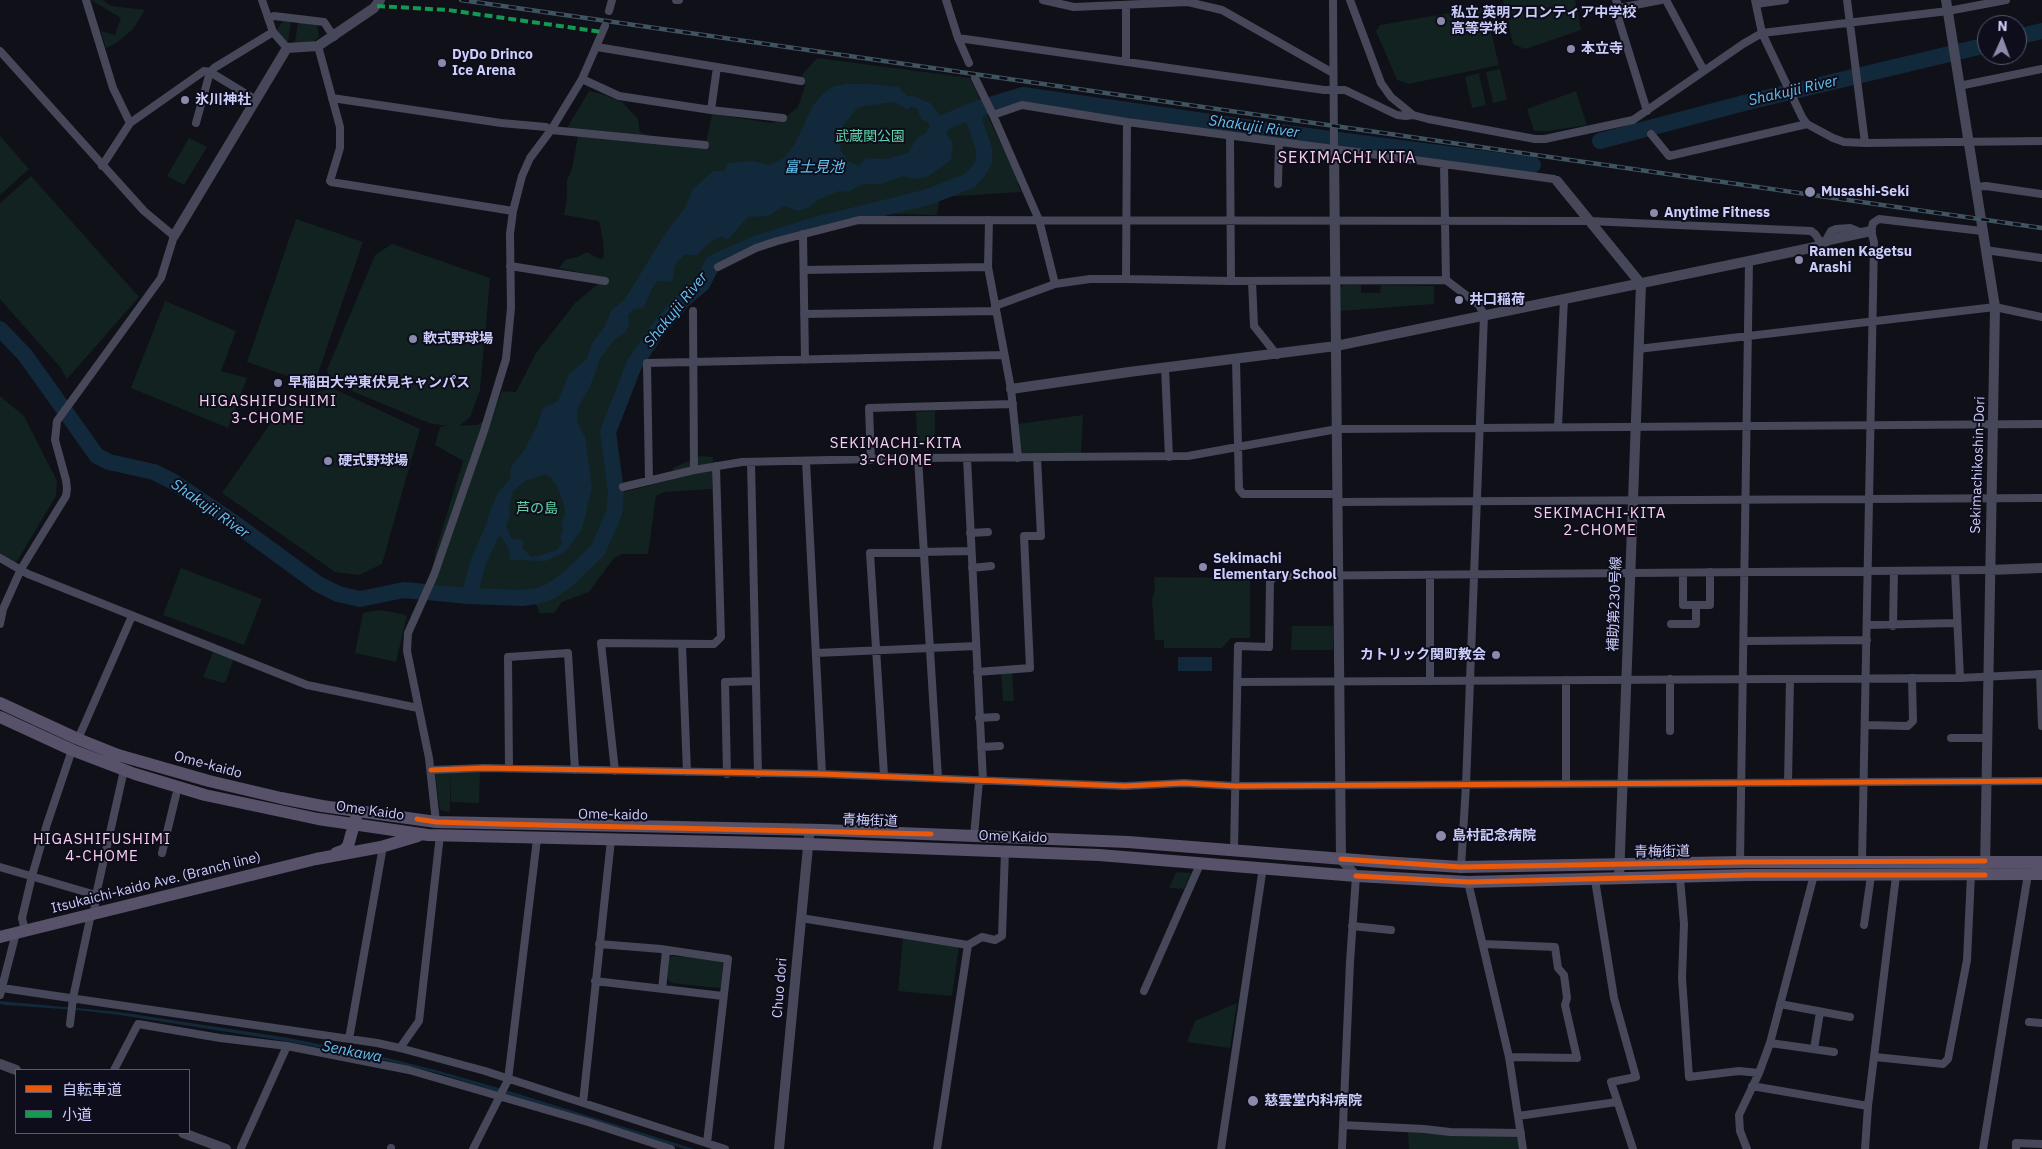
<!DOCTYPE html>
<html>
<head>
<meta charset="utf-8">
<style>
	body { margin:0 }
	#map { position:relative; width:2042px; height:1149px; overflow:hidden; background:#101018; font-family:"IBM Plex Sans","Noto Sans JP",sans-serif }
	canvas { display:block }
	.legend { position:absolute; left:15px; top:1069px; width:175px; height:65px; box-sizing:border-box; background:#0d0d1b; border:1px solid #595a74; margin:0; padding:6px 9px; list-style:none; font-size:15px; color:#cccdfa }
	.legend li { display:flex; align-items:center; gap:10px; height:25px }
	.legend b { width:25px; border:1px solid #595a74 }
	.north { position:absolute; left:1977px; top:15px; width:50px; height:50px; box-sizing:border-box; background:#0d0d1b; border:1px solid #595a74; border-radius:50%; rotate:2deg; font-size:14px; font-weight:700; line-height:20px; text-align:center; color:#cccdfa }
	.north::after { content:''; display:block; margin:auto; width:18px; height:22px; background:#8a8bab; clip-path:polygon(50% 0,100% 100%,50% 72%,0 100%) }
</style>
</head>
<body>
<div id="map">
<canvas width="2042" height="1149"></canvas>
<ul class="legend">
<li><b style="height:6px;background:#e8590c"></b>自転車道</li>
<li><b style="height:6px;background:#139951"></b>小道</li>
</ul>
<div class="north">N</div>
</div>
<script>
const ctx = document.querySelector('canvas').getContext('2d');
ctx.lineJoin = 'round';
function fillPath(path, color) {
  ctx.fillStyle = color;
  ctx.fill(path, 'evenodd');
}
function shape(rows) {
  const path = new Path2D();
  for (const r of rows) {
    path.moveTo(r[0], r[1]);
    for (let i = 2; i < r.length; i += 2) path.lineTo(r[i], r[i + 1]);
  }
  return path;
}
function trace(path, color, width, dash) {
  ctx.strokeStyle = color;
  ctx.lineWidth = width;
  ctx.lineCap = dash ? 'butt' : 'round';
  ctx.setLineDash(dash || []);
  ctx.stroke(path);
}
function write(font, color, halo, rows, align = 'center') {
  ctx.font = font + ' "IBM Plex Sans","Noto Sans JP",sans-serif';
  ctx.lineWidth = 4;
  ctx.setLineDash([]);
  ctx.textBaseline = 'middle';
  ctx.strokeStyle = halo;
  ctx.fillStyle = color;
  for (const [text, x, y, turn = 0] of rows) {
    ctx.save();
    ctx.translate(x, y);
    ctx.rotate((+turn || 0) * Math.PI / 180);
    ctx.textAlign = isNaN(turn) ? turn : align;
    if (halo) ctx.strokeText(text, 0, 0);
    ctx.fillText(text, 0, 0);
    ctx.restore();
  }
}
fillPath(shape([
	[91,0,102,0,112,6,145,10,133,29,118,42,106,48,101,31,115,35,121,18],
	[1503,0,1575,0,1581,30,1525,49,1513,44],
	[1485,7,1499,65,1409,84,1397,80,1376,31,1380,25],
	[283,21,291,22,288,42,285,42,277,32,278,28],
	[298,22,317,25,319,37,314,41,295,43],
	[817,58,970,78,1019,183,1017,183,1021,192,940,197,937,215,852,213,813,222,749,242,709,263,698,282,684,295,633,359,606,429,609,470,616,494,671,480,673,468,700,456,713,457,712,489,664,492,656,496,648,554,622,554,614,558,589,592,562,602,554,613,540,613,531,593,434,589,435,553,463,461,435,445,440,427,447,426,429,423,330,382,327,370,375,255,392,244,490,278,480,390,470,417,459,426,477,425,493,415,502,391,516,392,536,353,575,303,599,283,601,277,559,268,565,260,577,257,587,252,600,259,604,257,603,240,599,221,564,215,567,197,567,180,572,169,578,136,567,128,589,91,602,94,622,102,638,119,640,132,675,146,705,149,712,114,771,123,782,120,798,107,805,86,802,75],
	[1500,69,1507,100,1493,103,1486,72],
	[1479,73,1486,105,1472,108,1465,77],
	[1576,91,1587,125,1548,131,1534,131,1527,109],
	[0,136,29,169,0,195],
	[189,138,207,147,184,185,167,176],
	[31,176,139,297,67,379,60,367,0,299,0,203],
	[296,219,363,242,314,385,247,362],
	[1344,285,1361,285,1361,293,1380,293,1381,285,1434,286,1434,304,1340,311,1340,288],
	[165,301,236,331,221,371,247,378,228,428,131,388],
	[332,388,420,429,382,564,359,575,335,572,222,493,286,401],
	[0,396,24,416,57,481,56,496,16,563,0,555],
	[935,411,935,441,917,441,916,412],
	[1083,415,1081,454,1021,454,1018,424],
	[181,568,262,599,244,645,163,615],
	[1154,577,1250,578,1250,638,1231,638,1222,648,1164,648,1164,640,1155,640,1152,599,1155,589],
	[380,610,407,615,396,662,355,653,363,613],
	[1292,626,1333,626,1333,650,1291,650],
	[213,652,233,660,226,681,223,683,203,677],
	[1001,673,1012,673,1014,701,1003,701],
	[480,772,479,803,451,802,450,773],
	[437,773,450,773,450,812,440,810,435,775],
	[1176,872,1191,873,1184,889,1169,888],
	[903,938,959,946,952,996,898,991],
	[672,956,720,959,723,963,721,987,718,988,671,983,667,979,669,957],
	[1237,1003,1230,1048,1187,1042,1195,1021],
	[1408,1132,1518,1137,1520,1149,1409,1149]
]), '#112220');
fillPath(shape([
	[845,84,870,84,899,87,907,96,913,96,930,103,938,113,940,120,948,126,947,135,953,143,951,160,927,177,914,179,903,176,881,184,863,184,848,192,839,191,817,200,810,207,798,211,784,206,768,216,748,217,727,240,722,236,709,243,697,255,684,255,675,265,672,282,658,281,653,287,643,308,634,309,628,315,629,325,625,332,614,340,601,357,589,389,578,407,577,422,585,437,592,487,582,529,566,551,546,561,509,560,510,551,503,539,488,524,488,516,498,493,510,479,511,467,523,452,537,426,542,409,558,401,569,374,587,359,591,345,605,326,611,311,625,299,665,234,684,209,693,189,713,171,724,171,728,163,752,161,769,165,784,158,796,142,812,107,822,95,832,87],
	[895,102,908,110,909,107,917,108,921,119,928,122,932,131,918,137,908,153,886,159,866,158,859,166,848,161,840,150,843,125,858,107],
	[545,474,551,478,558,488,565,508,565,516,562,519,563,531,560,535,562,543,557,550,542,555,531,557,522,548,524,542,520,539,513,540,506,527,510,514,509,506,513,491,525,481],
	[1178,657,1212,657,1212,671,1178,671],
	[0,1001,119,1012,289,1038,383,1057,439,1071,509,1091,694,1149,685,1149,437,1073,384,1060,291,1042,120,1015,77,1010,5,1005,0,1004]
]), '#12293b');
trace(shape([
	[2017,37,2042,31],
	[932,139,940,124,977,109,1023,95,1322,138,1533,165],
	[1600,141,1744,103,1987,45],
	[0,329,25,355,97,456,109,462,154,472,172,481,233,522,318,584,338,594,360,599,404,590,469,596,522,598,537,596,549,592,567,580,598,550,614,513,616,492,608,432,634,365,656,332,682,301,702,284,713,263,755,244,819,224,928,197,969,181,978,172,984,162,984,149,974,120,977,109],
	[469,596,478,563,496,522]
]), '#12293b', 16);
trace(shape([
	[86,0,113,88,130,123],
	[262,0,273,32,287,48],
	[676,0,679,0],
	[946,0,958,38,969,63],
	[1043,0,1074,7,1188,2,1222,10,1333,73],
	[1333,0,1334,149],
	[1350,0,1381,83,1391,97,1413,115,1428,119,1535,139,1545,139,1633,120,1743,44,1762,33,1948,11,2006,0],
	[1616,0,1619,8,1617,14,1647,111],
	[1666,0,1704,71],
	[1755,0,1762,33,1802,117,1807,124,1833,138,1844,142,1865,143,2042,141],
	[1847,0,1865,143],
	[1756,4,1785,0],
	[1619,8,1661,0],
	[609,11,612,0],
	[268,18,274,16,324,22,334,37],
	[958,38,1324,90,1345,90,1397,115,1406,116,1413,115],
	[318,46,340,127,340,148,330,181,331,182,513,211],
	[597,47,801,81],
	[0,51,144,211,174,236,161,278,57,421,55,440,66,480,67,489,66,496,21,569,3,609,0,624],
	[1126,62,1126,5],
	[975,78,993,115],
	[582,79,619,96,711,110,783,118],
	[1959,86,2042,69],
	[332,98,501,123,546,127,551,130,705,145],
	[711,110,717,67],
	[1127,122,1126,279,1231,281,1446,280,1479,305,1484,315,1466,785,1461,867],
	[196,123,210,72,256,100],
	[1651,134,1669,156,1807,124],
	[1230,136,1231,281],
	[1444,164,1446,280],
	[102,166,130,123,204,71,210,72,214,68,273,32],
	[1278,184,1279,142],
	[1975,187,1986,186,2042,194],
	[989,220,988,267,1011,389,1018,458],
	[803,234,805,360],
	[1825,242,1831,231,1836,229,1850,228,1862,233],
	[1985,250,2042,258],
	[510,266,605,281],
	[718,267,756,248,777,241,859,220,1589,221,1811,231,1815,234,1821,243],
	[804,270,988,267],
	[1252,281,1254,326,1277,355],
	[1055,284,1039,220,993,115,1022,105,1127,122,1334,149,1554,179,1557,181],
	[995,306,1055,284,1090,279,1126,279],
	[693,311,694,470],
	[804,314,996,311],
	[1638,349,1995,307,2042,317],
	[1236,360,1239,489,1243,494,1337,494],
	[1165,368,1169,457],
	[1558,427,1564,299],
	[918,458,938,778],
	[967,458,983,781],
	[871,460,869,408,1013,404],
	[806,461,822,774],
	[751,462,758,774],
	[649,481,647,363,1004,355],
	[623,487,694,470,742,462,918,458,1188,456,1337,429,2042,424],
	[1338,502,2042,498],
	[970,533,988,532],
	[0,558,28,574,307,685,418,708],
	[972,568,991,566],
	[1955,571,1960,678],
	[1683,573,1683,605,1710,605,1710,572],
	[1671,624,1696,624,1696,605],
	[1867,625,1956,623],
	[1893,626,1894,572],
	[1744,641,1867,640],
	[682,644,687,772],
	[816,653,976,646],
	[977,672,1030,668,1024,536,1041,536,1037,458],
	[2040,674,2042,726],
	[1430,681,1430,575],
	[1237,682,1960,678,2042,674],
	[979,718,996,717],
	[1865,725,1908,726,1913,721,1912,678],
	[1670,731,1670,679],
	[1951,738,1986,738],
	[78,739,132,616],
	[981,747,1000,746],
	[509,769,508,657,568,653,575,770],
	[431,770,484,768,822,774,1074,784,1125,786,1184,783,1235,786,2042,781],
	[615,771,601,643,714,644,721,637,716,466],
	[727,774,725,682,756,681],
	[884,775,870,553,971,551],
	[1788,783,1790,679],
	[1566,784,1566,680],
	[436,822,429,758,407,651,408,633,434,575,484,431,506,359,511,308,510,234,513,211,522,176,530,158,551,130,582,79,605,26],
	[974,836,979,781],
	[1234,851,1238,646,1269,647,1270,582,1274,576,1989,570],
	[162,853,176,795],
	[1740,862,1749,261],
	[1862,862,1874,242,1871,231,1873,223,1879,219,1982,231],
	[0,867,96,895,94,913],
	[1680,878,1684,924,1682,978,1689,1077,1739,1071,1759,1073],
	[1595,880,1614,998,1636,1077,1611,1082,1633,1149],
	[1468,882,1509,1057,1523,1149],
	[96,895,124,770],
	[801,918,968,945],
	[1864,925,1871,876],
	[1352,926,1391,930],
	[25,931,22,918,32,876,47,824,72,750],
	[599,944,661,949,728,959,707,1143],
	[1484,944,1555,947,1558,968,1564,975,1567,998,1565,1005,1577,1058,1509,1057],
	[595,981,723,996],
	[2,988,377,1043,400,1048,485,1071,725,1149],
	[662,989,666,951],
	[1144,991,1201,862],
	[0,995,16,933],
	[1780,1004,1850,1017],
	[2029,1022,2042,1023],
	[70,1024,73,998,91,914],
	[349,1039,382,852,381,847],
	[1770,1043,1834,1052],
	[400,1048,419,1021,440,835],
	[1814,1049,1820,1012],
	[1875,1057,1943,1064,1948,1059,1967,960,1971,875],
	[114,1070,138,1024,220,1038,287,1046,409,1070,588,1122,671,1149],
	[1752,1086,1868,1106],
	[583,1103,611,840],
	[1518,1116,1617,1102],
	[1343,1125,1424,1129,1450,1132,1521,1133],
	[241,1148,287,1046],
	[391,1149,391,1148],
	[473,1149,508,1080,537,839],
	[937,1149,968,945,982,937,995,940,1002,936,1005,851],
	[1221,1149,1263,867],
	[1342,1149,1350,962,1356,876],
	[1747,1149,1740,1131,1739,1115,1759,1073,1770,1043,1814,875],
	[1865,1149,1868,1106,1896,876],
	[1983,1149,2028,874],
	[2016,1149,2016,1143,2042,1144]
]), '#464758', 8);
trace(shape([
	[1946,0,1995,307,1985,869],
	[1334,149,1341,859,1356,876],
	[1557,181,1641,284,1619,879],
	[174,236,287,48,318,46,374,8,380,0],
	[1011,389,1129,372,1336,346,1749,261,1815,247,1829,240,1871,231],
	[1989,570,2042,568],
	[0,1064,16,1070],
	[183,1133,226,1149],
	[779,1149,809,836]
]), '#464758', 10);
trace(shape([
	[0,703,78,739,118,755,209,781,281,798,322,806,436,822,823,830,1128,842,1382,862,1461,867,1740,862,2042,862],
	[0,717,72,750,135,774,205,795,318,819,428,835,808,844,1099,855,1356,876,1468,882,1748,875,2042,874],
	[336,853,344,850,348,846,356,817],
	[0,937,316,859,381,847,418,836]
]), '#57516a', 12);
const rail = shape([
	[461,0,2042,228]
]);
trace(rail, '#3f545e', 4.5);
trace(rail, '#0d0d1b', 2.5, [8]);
trace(shape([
	[377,6,448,10,602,32]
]), '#139951', 4, [8, 4]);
trace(shape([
	[431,770,484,768,822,774,1074,784,1125,786,1184,783,1235,786,2042,781],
	[417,819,436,822,499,824,931,834],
	[1341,859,1461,867,1740,862,1985,861],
	[1356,876,1468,882,1748,875,1985,875]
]), '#e8590c', 5);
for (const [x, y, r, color] of [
	[1441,21,5,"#8a8bab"],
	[1571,49,5,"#8a8bab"],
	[442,63,5,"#8a8bab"],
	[185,100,5,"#8a8bab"],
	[1810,192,6,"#8a8bab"],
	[1654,213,5,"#8a8bab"],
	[1799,260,5,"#8a8bab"],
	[1459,300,5,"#8a8bab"],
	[413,339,5,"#8a8bab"],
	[278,383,5,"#8a8bab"],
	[328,461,5,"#8a8bab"],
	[1203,567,5,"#8a8bab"],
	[1496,655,5,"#8a8bab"],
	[1441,836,6,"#8a8bab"],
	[1253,1101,6,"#8a8bab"]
]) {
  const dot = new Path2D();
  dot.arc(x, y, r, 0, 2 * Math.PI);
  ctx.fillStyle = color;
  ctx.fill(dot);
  trace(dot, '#0d0d1b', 2);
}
write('bold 14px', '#cccdfa', '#0d0d1b', [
	["私立 英明フロンティア中学校",1451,13],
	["高等学校",1451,29],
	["本立寺",1581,49],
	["DyDo Drinco",452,55],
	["Ice Arena",452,71],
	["氷川神社",195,100],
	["Musashi-Seki",1821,192],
	["Anytime Fitness",1664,213],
	["Ramen Kagetsu",1809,252],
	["Arashi",1809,268],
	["井口稲荷",1469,300],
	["軟式野球場",423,339],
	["早稲田大学東伏見キャンパス",288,383],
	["硬式野球場",338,461],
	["Sekimachi",1213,559],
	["Elementary School",1213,575],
	["カトリック関町教会",1486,655,"right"],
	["島村記念病院",1452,836],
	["慈雲堂内科病院",1264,1101]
], 'left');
write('14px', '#61d1a6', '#0d0d1b', [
	["武蔵関公園",870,137],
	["芦の島",537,509]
]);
write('14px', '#cccdfa', '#0d0d1b', [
	["Sekimachikoshin-Dori",1978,465,-88],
	["補助第230号線",1615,604,-88],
	["Ome-kaido",208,765,15],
	["Ome Kaido",370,811,8],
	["Ome-kaido",613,815,1],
	["青梅街道",870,821,2],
	["Ome Kaido",1013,837,2],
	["青梅街道",1662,852,-1],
	["Itsukaichi-kaido Ave. (Branch line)",156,883,-14],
	["Chuo dori",780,988,-85]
]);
write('italic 15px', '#65c2ef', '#0d0d1b', [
	["Shakujii River",1793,91,-13],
	["Shakujii River",1254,127,8],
	["富士見池",814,168],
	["Shakujii River",676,310,-51],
	["Shakujii River",210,509,35],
	["Senkawa",352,1052,11]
]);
ctx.letterSpacing = '1px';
write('15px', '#facef0', '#0d0d1b', [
	["HIGASHIFUSHIMI",268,402],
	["3-CHOME",268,419],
	["SEKIMACHI-KITA",896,444],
	["3-CHOME",896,461],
	["SEKIMACHI-KITA",1600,514],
	["2-CHOME",1600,531],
	["HIGASHIFUSHIMI",102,840],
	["4-CHOME",102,857]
]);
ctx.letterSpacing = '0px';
ctx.letterSpacing = '1px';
write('16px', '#facef0', '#0d0d1b', [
	["SEKIMACHI KITA",1347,158]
]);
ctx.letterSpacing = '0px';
</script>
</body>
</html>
